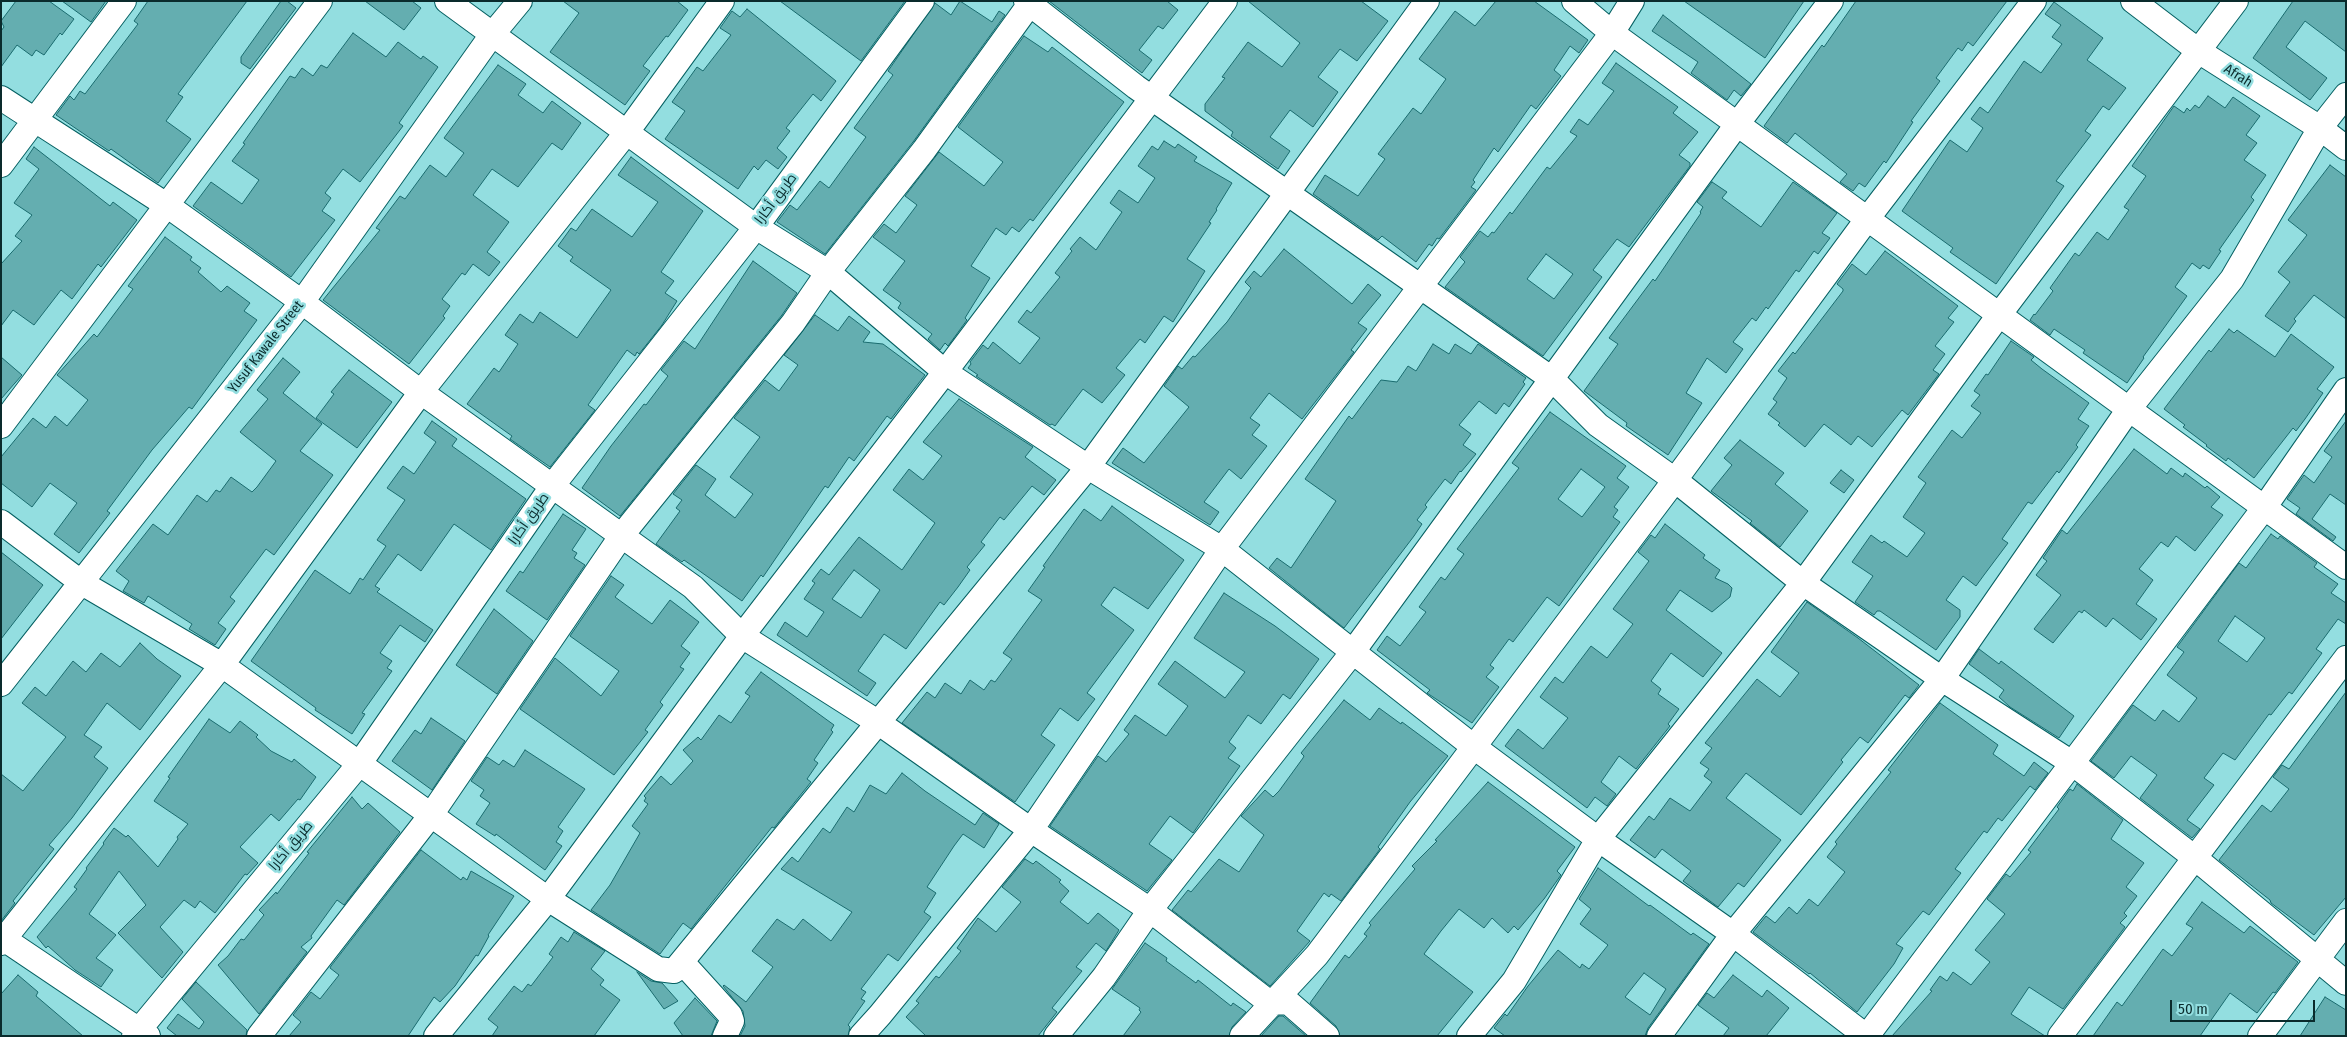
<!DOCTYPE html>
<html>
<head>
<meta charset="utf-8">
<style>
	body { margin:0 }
	#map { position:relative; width:2347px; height:1037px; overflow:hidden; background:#93dee0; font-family:"Fira Sans Condensed",sans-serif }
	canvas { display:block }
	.frame { position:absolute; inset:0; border:2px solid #0a2b2c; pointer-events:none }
	.scale { position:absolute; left:2170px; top:1000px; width:145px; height:22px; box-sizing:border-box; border:2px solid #0a2b2c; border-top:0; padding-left:6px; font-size:15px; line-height:18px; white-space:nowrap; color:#0a2b2c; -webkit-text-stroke:4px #93dee0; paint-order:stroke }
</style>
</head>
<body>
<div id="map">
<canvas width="2347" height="1037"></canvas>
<div class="frame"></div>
<div class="scale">50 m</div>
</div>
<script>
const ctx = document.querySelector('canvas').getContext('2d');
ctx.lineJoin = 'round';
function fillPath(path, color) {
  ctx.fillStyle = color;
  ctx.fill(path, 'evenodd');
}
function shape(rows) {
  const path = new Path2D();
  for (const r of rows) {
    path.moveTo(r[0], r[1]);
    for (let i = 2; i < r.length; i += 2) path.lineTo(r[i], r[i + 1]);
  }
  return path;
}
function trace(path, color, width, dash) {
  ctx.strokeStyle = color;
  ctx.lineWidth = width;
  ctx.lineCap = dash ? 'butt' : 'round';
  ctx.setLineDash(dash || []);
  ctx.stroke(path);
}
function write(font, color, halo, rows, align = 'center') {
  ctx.font = font + ' "Fira Sans Condensed",Cairo,sans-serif';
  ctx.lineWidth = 5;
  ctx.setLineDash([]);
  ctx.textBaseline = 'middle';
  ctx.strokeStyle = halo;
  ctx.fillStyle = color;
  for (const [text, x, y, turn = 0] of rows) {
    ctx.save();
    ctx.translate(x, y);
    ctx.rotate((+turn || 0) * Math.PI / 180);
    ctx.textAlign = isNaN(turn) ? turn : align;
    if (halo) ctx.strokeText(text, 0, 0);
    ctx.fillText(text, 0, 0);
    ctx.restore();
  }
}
const building = shape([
	[16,1,49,1,74,19,62,35,60,33,44,55,36,50,32,56,17,45,1,67,1,31,4,27,1,21,16,1],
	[62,1,106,1,91,22,62,1],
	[148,1,247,1,178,94,183,97,166,121,191,139,158,183,111,149,109,151,56,115,70,96,74,100,80,91,85,94,138,24,134,21,148,1],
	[281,1,287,1,296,8,250,69,241,63,241,57,281,1],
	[365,1,412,1,421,8,404,30,365,1],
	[563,1,677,1,688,10,668,37,666,36,643,66,650,71,625,105,550,52,579,13,563,1],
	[780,1,905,1,861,61,780,1],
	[960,1,992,22,999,11,1005,15,913,142,825,254,777,222,790,205,797,210,820,181,829,188,866,137,854,128,893,75,888,71,935,3,951,15,960,1],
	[1049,1,1167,1,1178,10,1163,29,1158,26,1139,50,1152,60,1142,73,1049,1],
	[1248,1,1361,1,1388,21,1357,61,1340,49,1318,77,1338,92,1313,127,1290,110,1270,137,1290,151,1278,169,1231,136,1233,132,1205,111,1205,104,1225,78,1222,77,1248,42,1282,67,1300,43,1248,1],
	[1496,1,1534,1,1588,40,1579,53,1570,46,1554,70,1561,76,1536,109,1531,105,1498,152,1494,148,1473,180,1475,182,1471,187,1476,190,1439,239,1437,238,1432,246,1429,244,1416,262,1382,236,1378,240,1313,194,1325,175,1358,196,1385,159,1378,154,1413,108,1421,114,1446,79,1419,59,1455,11,1475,26,1496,1],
	[1684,1,1804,1,1765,58,1684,1],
	[1856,1,2007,1,1973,46,1968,42,1962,51,1958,48,1936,78,1940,81,1911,121,1913,122,1886,163,1884,161,1865,187,1859,183,1853,191,1840,182,1847,174,1795,133,1787,143,1764,126,1822,45,1824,47,1856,1],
	[2293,1,2346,1,2346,52,2305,21,2286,47,2327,78,2310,100,2253,58,2293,1],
	[2054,2,2103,38,2087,60,2126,88,2109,110,2103,106,2085,131,2091,135,2056,181,2064,186,1996,284,1950,252,1953,248,1902,211,1950,140,1967,152,1983,128,1971,119,1980,107,1988,113,2024,61,2041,73,2062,44,2052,37,2061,25,2045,14,2054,2],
	[747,9,836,81,821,101,813,94,786,128,790,131,777,148,787,157,778,169,766,160,758,170,754,166,738,189,665,139,685,111,672,102,697,67,703,71,731,35,720,28,732,11,740,17,747,9],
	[1663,15,1751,84,1741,96,1734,90,1727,100,1691,73,1698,62,1652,31,1663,15],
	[353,33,386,57,398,42,421,59,423,56,438,67,399,123,403,126,360,182,343,169,325,193,331,198,322,211,335,220,291,277,193,206,211,182,242,204,259,180,232,161,245,144,243,143,290,76,295,78,302,68,313,76,321,65,327,68,353,33],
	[1024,36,1048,52,1052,47,1124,102,1033,221,1030,219,1019,232,1012,227,1006,235,996,228,971,266,990,278,973,305,965,318,967,320,948,346,945,343,940,350,928,339,932,334,898,308,901,303,883,290,905,261,873,237,884,224,896,233,917,205,905,196,939,152,984,186,1003,162,958,127,1024,36],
	[1616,63,1678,107,1673,113,1698,132,1679,155,1690,163,1690,166,1629,247,1617,239,1593,270,1602,277,1543,356,1445,287,1465,262,1460,257,1480,231,1488,237,1492,232,1494,233,1510,212,1512,214,1547,167,1550,169,1577,136,1570,132,1579,119,1588,125,1614,91,1602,83,1616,63],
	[1546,254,1573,274,1554,299,1527,279,1546,254],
	[498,65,526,84,518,95,543,113,552,101,581,123,562,150,552,143,518,187,492,169,473,195,509,222,487,252,500,262,489,276,473,264,465,275,462,273,442,299,450,306,443,316,445,318,409,364,323,300,380,230,376,228,400,196,405,199,430,165,446,177,464,153,444,138,498,65],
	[2208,96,2225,108,2233,97,2260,116,2246,135,2257,143,2244,160,2266,175,2251,197,2254,200,2219,250,2221,251,2209,269,2203,265,2200,269,2192,263,2175,287,2187,296,2143,357,2144,358,2127,383,2083,353,2085,350,2054,329,2050,335,2030,320,2034,314,2035,315,2053,291,2050,288,2075,253,2079,256,2097,232,2108,240,2129,210,2124,207,2146,176,2132,166,2174,106,2184,113,2187,108,2190,111,2195,105,2199,108,2208,96],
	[1164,141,1175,148,1178,144,1197,157,1194,161,1232,183,1216,209,1217,210,1209,222,1211,223,1187,259,1205,271,1173,322,1164,316,1145,343,1140,339,1116,368,1125,375,1102,403,1083,389,1055,426,1052,424,1050,425,976,376,978,375,968,368,971,364,970,362,983,345,988,349,993,342,1020,364,1040,338,1018,322,1027,310,1031,313,1060,277,1055,273,1072,251,1070,249,1080,237,1096,250,1122,212,1110,203,1119,190,1138,203,1155,178,1138,166,1152,146,1158,150,1164,141],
	[34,147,110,206,113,202,137,220,101,267,98,264,72,299,61,290,34,325,13,310,1,326,1,264,22,241,15,236,32,215,14,203,39,169,26,159,34,147],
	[631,157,703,211,661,272,674,281,665,293,677,301,662,325,639,354,637,352,635,356,627,350,588,405,595,410,550,467,510,439,512,436,467,404,494,368,499,372,518,344,505,335,520,314,533,323,540,312,577,338,611,290,570,261,573,257,558,246,571,228,576,231,592,209,632,237,658,202,618,175,631,157],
	[2330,165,2346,177,2346,319,2314,295,2294,319,2296,321,2288,332,2265,316,2290,282,2278,272,2307,235,2288,220,2330,165],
	[1712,182,1727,192,1722,198,1761,227,1793,182,1837,213,1822,233,1830,238,1818,254,1814,251,1799,272,1796,270,1768,309,1766,307,1756,321,1752,318,1733,342,1743,349,1726,373,1707,358,1686,393,1702,403,1668,455,1626,426,1627,423,1584,391,1618,344,1609,338,1653,279,1655,281,1701,213,1700,212,1703,207,1697,202,1712,182],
	[165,237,192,257,190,260,201,268,198,272,221,292,227,286,250,303,244,311,257,320,192,409,189,407,152,450,107,511,110,513,79,553,54,534,77,503,50,483,32,507,1,483,1,457,33,418,46,428,55,416,67,426,88,400,57,375,94,334,97,337,133,289,128,286,165,237],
	[1284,249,1352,304,1368,284,1381,295,1358,323,1367,329,1351,350,1354,352,1302,419,1269,393,1250,418,1260,425,1252,435,1267,446,1241,479,1229,469,1204,502,1219,512,1210,525,1112,463,1123,448,1144,463,1189,407,1164,386,1178,366,1182,369,1193,356,1195,357,1227,322,1251,288,1245,282,1254,271,1261,277,1284,249],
	[1885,251,1958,306,1948,318,1954,322,1935,346,1945,354,1933,370,1939,374,1908,415,1902,410,1872,447,1858,436,1851,445,1824,424,1805,447,1778,425,1780,423,1768,414,1777,402,1773,399,1787,378,1778,371,1793,352,1795,354,1843,291,1843,289,1837,284,1852,264,1866,275,1885,251],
	[753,261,797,293,782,315,620,516,582,488,611,446,644,404,646,405,668,376,661,370,684,341,695,349,753,261],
	[815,315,838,331,849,316,870,332,863,342,883,344,925,375,891,419,887,416,854,461,849,457,828,488,825,486,763,577,761,575,742,601,684,560,682,562,656,544,680,511,676,508,682,500,673,494,696,465,716,479,705,495,735,518,753,494,730,477,760,437,734,418,765,380,779,391,798,365,784,355,815,315],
	[2229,329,2234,333,2237,330,2275,357,2291,334,2334,367,2317,389,2323,393,2305,419,2296,431,2293,428,2254,478,2228,458,2226,461,2206,446,2207,445,2183,427,2185,425,2164,409,2209,350,2211,352,2229,329],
	[2011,341,2034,357,2031,360,2042,369,2089,403,2078,419,2089,426,2076,445,2078,447,2059,473,2057,471,2032,504,2028,502,2002,539,2008,543,1984,575,1976,586,1963,576,1946,600,1960,610,1960,617,1936,650,1880,611,1877,611,1874,615,1855,602,1873,576,1852,562,1871,535,1882,543,1884,541,1907,557,1925,533,1903,517,1926,483,1918,477,1952,430,1962,438,1981,413,1971,406,1980,395,1974,391,1986,374,1988,375,2011,341],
	[1433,344,1449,354,1455,344,1471,354,1478,344,1526,378,1523,382,1525,384,1509,407,1504,403,1496,414,1479,401,1459,425,1471,434,1463,445,1476,454,1461,472,1460,471,1451,484,1445,479,1425,505,1427,507,1417,520,1422,524,1414,536,1344,628,1269,568,1277,558,1291,568,1336,501,1305,479,1349,416,1352,419,1381,380,1397,382,1408,366,1416,371,1433,344],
	[1,357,22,375,1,399,1,357],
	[283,358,300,372,283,393,322,424,300,451,333,475,274,555,266,549,230,597,235,601,218,623,226,629,215,645,189,629,192,624,148,596,144,603,123,591,129,581,116,571,153,524,168,535,197,495,207,502,216,490,220,492,231,477,252,492,257,487,276,461,240,432,268,399,257,390,283,358],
	[349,370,392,402,357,448,316,418,334,394,331,392,349,370],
	[959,399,1033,447,1025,457,1056,480,1044,495,1032,486,1004,520,1000,517,981,542,985,545,967,567,970,570,958,587,944,605,940,602,906,649,884,634,858,671,876,683,867,696,777,635,785,622,807,637,824,612,804,599,815,583,812,581,821,569,829,575,859,537,902,570,935,523,893,490,909,469,923,480,942,456,923,442,959,399],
	[854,570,880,590,861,618,832,599,854,570],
	[1550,412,1626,466,1617,478,1629,487,1614,507,1618,510,1613,517,1620,522,1559,606,1547,597,1513,642,1509,639,1490,665,1494,668,1486,677,1499,687,1472,723,1427,693,1430,690,1377,650,1387,636,1400,646,1426,612,1419,607,1441,577,1445,580,1464,554,1457,549,1519,468,1512,463,1550,412],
	[1581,469,1605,487,1582,517,1558,499,1581,469],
	[432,421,457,439,452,446,526,499,491,550,454,524,421,571,398,554,375,586,380,589,377,592,433,630,425,642,400,625,380,653,392,661,387,668,392,671,362,713,365,714,352,734,315,710,316,708,251,661,315,570,350,594,360,578,363,580,386,546,377,540,405,500,387,488,403,466,414,474,436,442,424,433,432,421],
	[2346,421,2346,505,2330,494,2312,519,2336,537,2333,541,2296,514,2300,508,2287,499,2304,475,2314,483,2332,457,2324,451,2346,421],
	[1740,440,1784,473,1775,484,1808,511,1780,547,1750,523,1752,521,1711,491,1732,465,1724,458,1740,440],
	[2134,449,2167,474,2171,468,2183,477,2185,473,2205,488,2207,486,2220,497,2211,507,2223,515,2195,551,2176,536,2168,547,2161,542,2139,569,2153,580,2136,604,2157,619,2141,640,2113,618,2106,627,2084,610,2082,613,2079,611,2053,643,2034,629,2061,595,2036,575,2047,561,2043,558,2062,530,2067,534,2134,449],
	[1841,470,1854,480,1844,493,1830,483,1841,470],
	[1112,506,1184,560,1148,609,1114,587,1101,605,1134,630,1087,693,1095,699,1078,721,1060,708,1041,735,1055,745,1015,802,902,723,927,692,935,698,945,683,961,694,970,680,984,690,991,680,995,682,1012,659,1003,653,1042,600,1028,591,1045,567,1043,566,1084,509,1101,521,1112,506],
	[563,514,586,529,572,550,577,553,574,558,585,565,547,620,506,591,520,571,523,573,563,514],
	[1665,524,1705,555,1703,558,1720,570,1715,578,1728,584,1732,588,1730,597,1712,612,1680,590,1666,610,1722,653,1703,677,1671,653,1651,681,1661,689,1658,694,1679,709,1668,724,1670,726,1636,769,1619,756,1601,782,1616,794,1607,806,1595,797,1587,808,1505,746,1518,729,1543,749,1568,718,1540,697,1555,677,1563,683,1591,646,1607,658,1633,624,1613,609,1649,561,1638,552,1651,535,1655,538,1665,524],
	[2271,534,2278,539,2280,536,2317,563,2314,567,2338,584,2331,593,2346,603,2346,624,2338,619,2316,649,2322,653,2292,694,2289,692,2271,715,2269,714,2235,760,2223,753,2204,778,2214,785,2187,820,2200,829,2192,838,2140,798,2157,775,2131,756,2114,778,2091,761,2133,705,2155,721,2163,710,2179,722,2197,698,2167,675,2184,652,2177,647,2239,563,2246,568,2271,534],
	[2235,616,2265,638,2247,662,2218,641,2235,616],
	[1,552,43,585,1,639,1,552],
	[611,576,624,585,615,597,652,624,670,600,699,622,681,646,690,653,680,667,684,669,660,702,663,705,645,730,648,732,614,775,520,709,555,658,601,696,619,671,570,636,611,576],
	[1224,593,1275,626,1319,659,1290,699,1283,694,1261,724,1248,715,1229,742,1236,748,1228,758,1240,766,1193,833,1170,816,1149,844,1172,860,1147,891,1050,826,1098,756,1106,762,1129,734,1124,730,1135,715,1166,736,1188,706,1158,684,1175,661,1225,698,1245,672,1194,638,1224,593],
	[1807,602,1858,638,1919,685,1909,698,1905,695,1868,743,1860,737,1841,760,1843,762,1801,815,1746,773,1726,798,1781,840,1744,887,1738,883,1718,907,1683,881,1691,871,1662,849,1655,858,1630,840,1649,816,1654,820,1670,798,1690,811,1712,782,1704,776,1709,769,1700,763,1712,748,1705,743,1757,679,1780,697,1799,673,1771,652,1807,602],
	[494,609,533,641,497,694,456,665,494,609],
	[140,643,157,659,181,676,140,730,107,703,84,735,102,747,94,757,108,768,72,818,49,845,54,849,13,901,15,903,1,921,1,774,23,791,66,737,22,703,35,687,46,696,73,661,86,672,101,653,120,667,140,643],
	[1979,649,1999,664,2001,661,2074,716,2059,738,2010,707,1999,697,2004,690,1969,664,1979,649],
	[761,672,834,725,831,730,833,732,814,760,818,763,807,779,811,782,774,828,772,827,691,929,683,923,660,954,591,910,610,885,640,833,632,826,648,804,644,801,646,798,644,796,661,776,671,785,693,761,683,750,698,737,701,740,719,715,731,723,750,696,745,693,761,672],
	[2346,692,2346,897,2314,935,2271,903,2270,900,2219,860,2262,805,2271,812,2289,789,2273,777,2282,765,2289,769,2346,692],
	[1344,700,1370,720,1379,708,1401,724,1402,722,1448,756,1410,802,1378,847,1380,849,1341,901,1331,894,1329,897,1324,893,1297,931,1310,941,1270,986,1172,910,1188,890,1191,892,1219,859,1239,872,1264,835,1241,816,1265,790,1273,797,1279,791,1303,758,1304,756,1301,753,1344,700],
	[1940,703,1998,745,1993,754,2024,776,2034,762,2048,773,2035,790,2030,786,2002,821,1998,818,1987,833,1984,831,1955,869,1961,873,1929,915,1923,911,1896,944,1903,948,1894,964,1857,1012,1810,973,1809,974,1753,932,1766,916,1775,923,1789,907,1797,914,1809,899,1818,906,1845,872,1827,857,1837,844,1835,842,1891,772,1888,770,1940,703],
	[431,718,465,741,432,790,392,761,415,730,421,734,431,718],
	[209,719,230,733,240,721,258,735,256,737,271,751,292,762,294,759,316,777,300,800,298,799,279,821,271,814,240,847,258,863,247,875,245,874,215,913,200,901,195,908,184,900,160,927,183,952,162,978,118,933,146,905,119,871,89,914,116,935,96,958,113,970,101,987,75,970,48,946,46,948,37,937,77,889,74,887,87,869,86,868,104,844,103,843,114,828,126,837,128,835,158,867,178,839,177,837,188,824,154,801,170,778,168,777,209,719],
	[525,750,585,789,558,827,563,831,556,842,562,846,545,870,496,834,495,836,476,824,490,803,480,796,484,790,471,781,487,757,499,765,503,760,514,767,525,750],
	[902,773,925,791,975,825,983,813,999,824,984,848,963,834,954,846,927,887,936,893,924,912,931,917,898,961,888,954,861,989,866,992,861,999,865,1001,848,1025,850,1027,848,1036,740,1036,745,1026,743,1011,723,986,724,985,746,1002,773,967,752,951,777,919,794,930,803,919,831,941,852,912,781,869,792,857,798,862,823,828,830,833,847,807,854,812,870,785,886,794,902,773],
	[1488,782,1575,847,1557,871,1561,875,1544,899,1518,930,1514,926,1508,933,1492,918,1484,928,1459,909,1441,931,1424,954,1473,992,1437,1036,1340,1036,1336,1026,1310,1003,1345,955,1349,958,1367,936,1364,934,1371,925,1369,923,1415,869,1412,866,1437,841,1435,840,1488,782],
	[2077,784,2123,820,2111,839,2144,863,2126,887,2137,896,2124,913,2127,916,2120,923,2125,927,2104,955,2063,1009,2029,987,2011,1014,2045,1036,1892,1036,1932,991,1930,990,1940,976,1947,981,1953,972,1971,985,1990,962,1975,950,2005,914,1987,899,2006,874,2010,877,2031,852,2028,850,2059,809,2057,807,2070,789,2073,791,2077,784],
	[352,797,362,809,368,803,400,832,344,905,337,900,311,936,312,938,301,947,307,952,259,1014,218,965,228,956,241,939,244,940,264,915,259,910,276,892,277,894,309,853,307,852,352,797],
	[421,850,461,880,463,877,467,880,471,871,514,896,488,935,489,936,478,956,476,955,455,986,440,1002,434,997,408,1036,289,1036,301,1022,293,1015,311,992,320,999,339,975,330,968,331,966,421,850],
	[1025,859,1033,864,1036,861,1061,880,1059,882,1069,891,1060,902,1088,924,1098,913,1119,930,1106,951,1096,943,1076,967,1082,971,1052,1008,1057,1012,1038,1036,926,1036,906,1017,919,1003,916,1001,936,976,939,978,961,951,957,948,978,918,996,932,1021,902,1002,887,1025,859],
	[1598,868,1649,906,1650,905,1691,935,1693,933,1709,944,1648,1028,1645,1036,1505,1036,1494,1028,1505,1014,1507,1016,1528,986,1558,950,1580,968,1582,964,1589,969,1608,945,1580,924,1591,909,1579,899,1598,868],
	[1644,973,1666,989,1650,1015,1625,997,1644,973],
	[2202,902,2244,933,2250,926,2298,962,2275,993,2273,992,2257,1013,2230,993,2200,1036,2093,1036,2117,1002,2122,1006,2163,949,2172,956,2193,928,2186,924,2202,902],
	[574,932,605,951,591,969,604,980,600,985,620,1000,594,1036,492,1036,498,1027,488,1019,514,986,522,992,528,984,531,986,553,957,549,954,561,937,568,942,574,932],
	[1145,943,1167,958,1166,961,1196,983,1198,980,1231,1006,1233,1003,1246,1012,1232,1027,1229,1036,1123,1036,1141,1012,1139,1010,1140,1008,1112,989,1145,943],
	[637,972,651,981,662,983,678,1001,664,1009,637,972],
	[18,975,38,992,36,996,83,1036,1,1036,1,994,18,975],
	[1733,975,1762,997,1767,990,1789,1008,1766,1036,1723,1036,1729,1028,1698,1005,1707,993,1714,998,1733,975],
	[196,982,247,1030,246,1036,177,1036,167,1028,178,1014,199,1029,204,1022,182,999,196,982],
	[2325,997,2346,1010,2346,1036,2300,1036,2325,997],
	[695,998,717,1021,711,1036,683,1036,674,1023,695,998],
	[1279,1016,1283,1016,1306,1036,1261,1036,1279,1016]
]);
fillPath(building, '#64aeb0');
trace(building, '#1a6b6e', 1);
const minor = shape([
	[447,1,756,227,828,272,945,372,1088,467,1222,549,1474,747,1598,839,1733,934,1866,1036],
	[1026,1,1136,87,1552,379,1598,425,1675,480,1803,583,1942,679,2072,763,2195,858,2346,983],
	[1574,1,1612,33,2346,567],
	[2133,1,2200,52,2320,128,2346,148],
	[1,98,168,206,302,302,421,392,693,587,742,636,879,723,1031,830,1150,910,1270,1003,1288,1002,1327,1036],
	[1,165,124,1],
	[1,426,320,1],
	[1,522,82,583,222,665,548,899,658,969,674,971,1088,467,1427,1],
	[1,684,302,302,491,36,520,1],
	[1,937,148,1036],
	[1,943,222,665,421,392,627,132,722,1],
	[682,962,730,1015,732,1021,725,1036],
	[134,1036,360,763,553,485,756,227,922,1],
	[259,1036,431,815,622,535,793,323,828,272,924,150,1032,1],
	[436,1036,548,899,742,636,945,372,1225,1],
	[861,1036,880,1015,1031,830,1222,549,1612,33,1632,1],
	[1056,1036,1104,977,1150,910,1352,653,1738,123,1831,1],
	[1242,1036,1317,955,1675,480,1868,218,2034,1],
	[1469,1036,1514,981,1598,839,1803,583,1999,315,2236,1],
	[1659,1036,1733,934,1942,679,2129,409,2232,279,2320,128,2346,95],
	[1867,1036,2264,508,2346,390],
	[2060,1036,2346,658],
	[2260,1036,2346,921]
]);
trace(minor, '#056062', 26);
trace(minor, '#fff', 24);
write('14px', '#0a2b2c', '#93dee0', [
	["Afrah",2238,76,32],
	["طريق أكارا",776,199,-53],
	["Yusuf Kawale Street",266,347,-52],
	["طريق أكارا",529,519,-55],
	["طريق أكارا",291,846,-50]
]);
</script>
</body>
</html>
